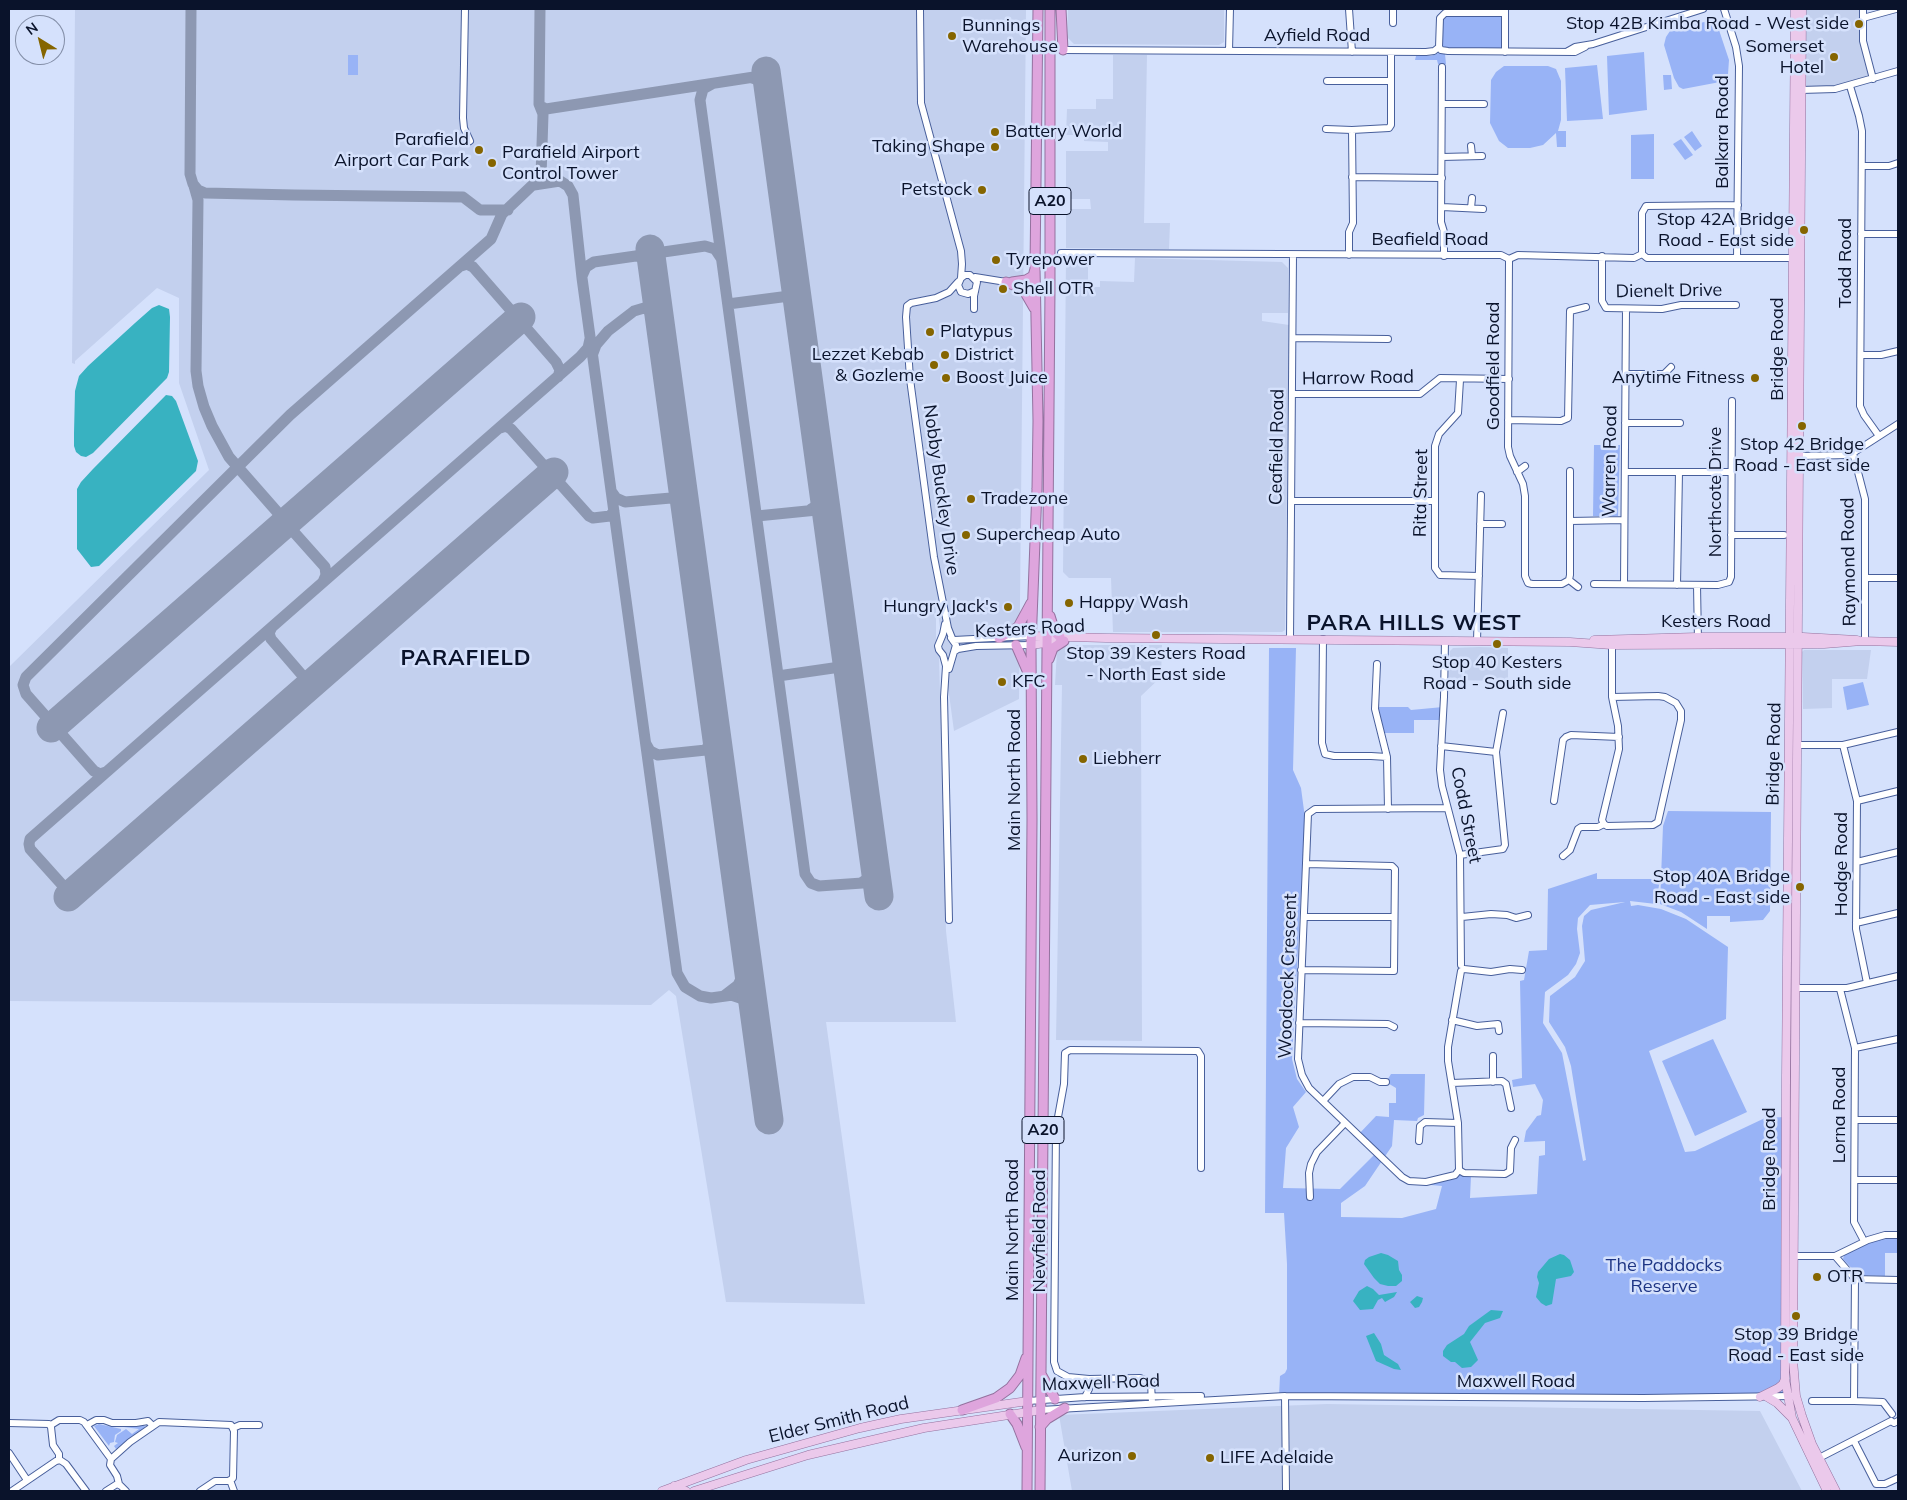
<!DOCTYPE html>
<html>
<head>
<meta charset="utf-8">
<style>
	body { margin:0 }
	#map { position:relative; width:1907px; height:1500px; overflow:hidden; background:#d5e1fc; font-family:Mulish,sans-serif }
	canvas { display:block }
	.frame { position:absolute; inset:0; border:10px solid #0a132b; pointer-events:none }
	.north { position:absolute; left:15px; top:15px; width:50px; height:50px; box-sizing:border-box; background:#d5e1fc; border:1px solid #848fa8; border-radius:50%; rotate:324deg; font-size:14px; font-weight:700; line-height:20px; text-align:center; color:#0a132b }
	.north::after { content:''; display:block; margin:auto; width:18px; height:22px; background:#856500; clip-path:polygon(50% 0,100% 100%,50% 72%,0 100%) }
</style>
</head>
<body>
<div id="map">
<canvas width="1907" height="1500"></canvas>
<div class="frame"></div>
<div class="north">N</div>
</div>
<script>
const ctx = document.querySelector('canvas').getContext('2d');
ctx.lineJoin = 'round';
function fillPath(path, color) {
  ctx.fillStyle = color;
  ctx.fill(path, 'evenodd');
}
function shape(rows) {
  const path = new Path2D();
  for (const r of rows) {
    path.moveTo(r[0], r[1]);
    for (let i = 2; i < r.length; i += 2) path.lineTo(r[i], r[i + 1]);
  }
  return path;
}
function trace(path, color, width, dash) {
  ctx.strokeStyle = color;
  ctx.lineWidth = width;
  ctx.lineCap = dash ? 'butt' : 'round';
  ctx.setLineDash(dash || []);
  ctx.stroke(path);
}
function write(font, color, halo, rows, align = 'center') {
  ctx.font = font + ' Mulish,sans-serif';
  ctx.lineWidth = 5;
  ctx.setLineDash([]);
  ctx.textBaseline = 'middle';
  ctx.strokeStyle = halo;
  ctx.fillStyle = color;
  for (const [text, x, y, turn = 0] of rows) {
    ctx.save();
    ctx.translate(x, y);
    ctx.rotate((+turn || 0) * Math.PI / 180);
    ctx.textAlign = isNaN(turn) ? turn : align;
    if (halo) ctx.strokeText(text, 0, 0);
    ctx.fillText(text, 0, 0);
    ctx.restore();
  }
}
fillPath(shape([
	[75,9,1026,9,1019,699,954,731,936,598,936,648,939,655,946,931,956,1022,826,1022,865,1304,726,1302,676,996,669,990,651,1005,9,1001,9,667,209,470,179,383,179,298,157,288,75,361,75,364,72,363],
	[1068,9,1224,9,1224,42,1219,45,1074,44,1067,37],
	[1802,9,1863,9,1863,41,1873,79,1850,86,1801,90],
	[1113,55,1147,55,1144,223,1170,223,1169,249,1066,248,1066,209,1091,209,1090,199,1066,199,1066,151,1108,151,1108,142,1084,141,1084,135,1066,135,1067,109,1096,109,1096,99,1113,99],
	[1068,258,1088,258,1088,287,1100,287,1100,281,1134,282,1135,258,1282,262,1288,268,1288,313,1262,313,1262,321,1289,325,1285,630,1282,632,1113,632,1111,578,1069,578,1063,572,1066,259],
	[1065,645,1162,645,1161,677,1141,696,1142,1041,1056,1040,1062,685,1055,685,1057,651],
	[1479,647,1508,648,1508,681,1449,680,1450,651,1453,648],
	[1804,650,1871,650,1867,679,1832,679,1832,708,1803,709,1802,652],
	[1327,1404,1760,1411,1802,1491,1072,1491,1059,1415]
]), '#c3d0ee');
fillPath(shape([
	[1448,15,1499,15,1502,18,1502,46,1500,49,1446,49,1442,47,1443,19],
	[1704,22,1710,23,1719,30,1729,60,1728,74,1720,82,1683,89,1679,87,1674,78,1664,45,1666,37,1670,31],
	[1644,52,1647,110,1609,115,1607,56],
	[1439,53,1445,54,1446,64,1438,64,1437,60,1415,60,1416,56,1431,56],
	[348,55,358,55,358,75,348,75],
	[1597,65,1603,119,1567,121,1565,68],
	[1504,66,1548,66,1556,69,1561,81,1561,120,1558,131,1566,131,1566,147,1557,147,1556,133,1543,145,1530,148,1508,148,1499,141,1490,123,1491,80,1496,72],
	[1663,75,1671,75,1672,89,1664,90],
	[1692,131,1702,146,1695,151,1684,137],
	[1654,134,1654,179,1631,179,1631,135],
	[1681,139,1693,155,1685,160,1673,144],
	[450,155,468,159,469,166,464,166,451,162],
	[1594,445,1620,445,1618,516,1593,516],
	[1269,648,1296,648,1293,770,1301,788,1305,818,1292,1059,1297,1079,1306,1092,1293,1107,1299,1127,1286,1148,1283,1188,1340,1189,1376,1153,1358,1135,1376,1116,1389,1117,1389,1103,1396,1103,1396,1088,1386,1082,1391,1074,1425,1074,1424,1115,1418,1118,1417,1121,1394,1120,1392,1146,1365,1186,1341,1203,1341,1217,1402,1218,1436,1209,1442,1186,1431,1185,1429,1183,1459,1174,1471,1176,1470,1198,1537,1194,1539,1156,1545,1155,1545,1141,1524,1142,1526,1131,1537,1116,1541,1115,1543,1100,1535,1084,1513,1087,1512,1080,1522,1078,1520,981,1524,980,1529,951,1547,950,1548,889,1597,873,1597,879,1660,879,1656,904,1630,901,1631,906,1638,905,1661,909,1686,919,1728,947,1726,1019,1649,1051,1685,1152,1695,1151,1765,1118,1785,1117,1786,1389,1781,1394,1775,1396,1279,1396,1280,1376,1285,1373,1287,1369,1287,1264,1284,1213,1265,1213],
	[1625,902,1591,910,1584,916,1582,926,1585,961,1575,977,1550,996,1549,1022,1565,1047,1571,1066,1586,1160,1583,1161,1562,1053,1543,1023,1545,992,1568,975,1576,964,1580,953,1577,929,1578,918,1590,905],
	[1863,682,1869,705,1847,710,1843,687],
	[1375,707,1408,707,1411,710,1443,707,1442,720,1414,720,1414,733,1381,733],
	[1668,811,1771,812,1770,911,1763,920,1730,922,1730,916,1707,916,1707,929,1681,912,1660,904,1663,826],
	[1713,1039,1747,1112,1695,1136,1662,1061],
	[1887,1238,1898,1238,1898,1253,1885,1253,1885,1276,1858,1275,1843,1259,1844,1255,1871,1242],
	[99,1424,121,1429,121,1431,115,1435,114,1442,110,1443,109,1446,94,1426],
	[143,1425,146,1427,116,1449,114,1446,118,1443,115,1442,117,1435,126,1429,132,1434,139,1429,124,1427,136,1427]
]), '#98b3f6');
fillPath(shape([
	[159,305,169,309,170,317,169,372,167,378,93,453,86,457,81,456,76,452,74,446,74,433,75,391,79,376,88,366,135,323,152,308],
	[166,395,172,396,176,401,198,461,196,471,99,566,91,567,77,549,77,489,81,482,93,469],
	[1381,1253,1388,1255,1398,1261,1399,1270,1402,1275,1402,1281,1396,1286,1388,1286,1380,1284,1374,1278,1364,1264,1365,1260,1369,1257],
	[1560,1254,1564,1255,1570,1260,1574,1272,1571,1276,1556,1279,1552,1304,1546,1306,1541,1303,1536,1297,1539,1283,1537,1277,1538,1272,1549,1259],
	[1367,1286,1373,1289,1379,1295,1397,1292,1394,1297,1385,1302,1382,1298,1378,1300,1373,1309,1360,1310,1353,1301,1359,1291],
	[1417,1296,1423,1298,1422,1302,1419,1307,1415,1308,1410,1302],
	[1491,1310,1503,1311,1500,1318,1485,1323,1470,1342,1478,1360,1471,1367,1462,1368,1455,1362,1451,1362,1443,1356,1443,1351,1447,1345,1464,1334,1469,1326],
	[1374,1333,1381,1344,1384,1355,1398,1364,1401,1370,1394,1369,1376,1361,1366,1336]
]), '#38b2c1');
trace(shape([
	[191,9,190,174,193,184,198,190,205,193,294,195,463,197,480,210,508,210],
	[752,78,762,81,769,89],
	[712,84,703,89,700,100,805,874,811,883,819,886,877,882],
	[540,106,546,109,767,75],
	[534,185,560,181,568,186,573,195,582,278,677,973,685,987,700,996,711,998,740,994],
	[194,186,198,200,196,371,198,386,204,407,212,426,229,457,279,514,285,516,292,515,312,500],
	[637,256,646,259,652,266,658,305],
	[461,266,467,264,473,267,556,362,560,370,558,377],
	[582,276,586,267,594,262,705,246,715,249,721,258],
	[728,304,797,295],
	[497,337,511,323,512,316,510,310],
	[593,353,596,345,608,331,634,311,644,308,653,312,659,319,666,362],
	[500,428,506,426,511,429,589,516,593,518,610,516,614,511],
	[611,491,616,498,625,502,671,498,677,496,682,486,676,438],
	[530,493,546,481,554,480,559,484],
	[670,498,678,500,684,508,692,555],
	[811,509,818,505,822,497,821,473],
	[757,516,817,510,826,518,830,541],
	[261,544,280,529,286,528,292,530,325,567,326,575,323,582],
	[272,627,269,633,271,639,302,675,305,681,303,690,287,706],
	[302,675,309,678,317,678,336,663],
	[778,676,847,666],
	[46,716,53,719,59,719,80,703],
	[646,744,650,751,658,755,706,750,714,753,719,760,726,805],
	[704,750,711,746,715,736,710,689],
	[106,772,100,774,94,771,26,694,23,685,26,677,290,415,491,239,502,214,541,177,543,114,539,104,540,9],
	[92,877,76,888,65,888,30,849,29,844,30,839,580,357,588,348,590,339],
	[861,883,869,878,874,870,871,838],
	[725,995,738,985,745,971,746,961,742,921],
	[731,995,743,999,752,1009,760,1057]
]), '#8d98b2', 11);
trace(shape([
	[766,71,879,896],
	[650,249,769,1120],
	[51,728,521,317],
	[68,897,554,472]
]), '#8d98b2', 29);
const minor = shape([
	[465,9,463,118,464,128,470,141],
	[920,9,921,103,961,251,962,264,961,278],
	[1349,9,1352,52],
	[1724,9,1736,47,1739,66,1737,258],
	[1863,9,1863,41,1873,79],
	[1505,10,1505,52],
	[1863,18,1896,9],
	[1393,23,1393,9],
	[1439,47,1441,50,1448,51,1575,52,1585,47],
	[1439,47,1440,18,1445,13,1505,13],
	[1063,50,1426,52,1434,51,1439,47],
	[1229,51,1230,9],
	[1568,51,1575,47,1593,44,1703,9],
	[1442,67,1441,222,1444,232,1444,256],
	[1327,81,1391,81],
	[1850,86,1859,116,1862,131,1860,406,1864,415,1879,436],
	[1801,90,1835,89,1898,71],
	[1442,104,1484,104],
	[1326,129,1352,130,1389,128,1391,125,1391,52],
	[1471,146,1472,156],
	[1442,157,1482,156],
	[1862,166,1889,166,1898,163],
	[1352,177,1442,178],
	[1442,207,1483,209],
	[1471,208,1472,198],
	[1861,234,1898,234],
	[1061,253,1501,255,1509,259,1518,255,1634,258,1642,254,1647,258,1793,258],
	[1642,254,1642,213,1646,206,1738,205],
	[1349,255,1349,232,1353,223,1352,130],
	[1602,256,1602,301,1606,308,1662,309,1681,305,1736,305],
	[1509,259,1508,447,1510,456,1523,484,1525,496,1525,576,1528,583,1532,584,1562,584,1569,580],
	[975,277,1006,282],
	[974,309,974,296,977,282,970,275,965,275,961,278,958,285,961,292,968,294,975,291],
	[1293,338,1388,339],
	[1861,355,1881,355,1898,351],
	[1626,374,1664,374,1671,367],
	[1460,380,1458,413,1439,434,1435,446,1435,568,1440,575,1479,576],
	[1292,394,1420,394,1440,378,1509,379],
	[1508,420,1561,421,1568,418,1570,311,1586,307],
	[1625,423,1680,423],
	[1853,453,1865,499,1865,641],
	[1799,456,1850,455,1898,424],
	[1517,472,1525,466],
	[1625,472,1731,472],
	[1291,501,1435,501],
	[1570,521,1624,520],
	[1480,524,1502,524],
	[1731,535,1784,535],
	[1865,578,1898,578],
	[1569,580,1570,575,1570,471],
	[1569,580,1578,587],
	[1594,584,1718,585,1729,582,1731,577,1732,401],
	[1624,584,1626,309],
	[1677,585,1679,472],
	[1697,585,1698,641],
	[945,624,943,634,938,646,939,650,943,655,946,666,944,697,949,920],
	[952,638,948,628,934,557,910,379,906,317,907,306,911,303,936,298,949,292,958,282],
	[1290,639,1293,255],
	[1323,639,1322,743,1325,754,1334,756,1371,756,1387,757],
	[954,640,1032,636],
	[1445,641,1444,697,1440,770,1442,786,1460,855,1461,965],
	[1477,641,1481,495],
	[1612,642,1612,697,1618,726,1619,749,1602,820,1604,824,1607,826,1653,825,1658,822,1681,720,1681,711,1676,703,1665,697,1658,696,1612,697],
	[955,651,958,649,976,646,1031,645],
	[1377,664,1375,709,1387,757,1388,809],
	[949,669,956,645,951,638],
	[1797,745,1843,745,1898,732],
	[1843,745,1857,801,1856,929,1867,983],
	[1441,746,1496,752],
	[1554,801,1563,740,1566,737,1571,735,1619,737],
	[1857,801,1898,791],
	[1447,808,1315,809,1308,814,1298,1059,1302,1075,1309,1088,1402,1177,1409,1181,1426,1182,1455,1175,1459,1170],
	[1460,855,1503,849,1505,845,1496,752,1503,713],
	[1563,856,1570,850,1578,829,1581,827,1598,827,1604,824],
	[1857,862,1898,852],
	[1304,917,1394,917],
	[1462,917,1491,914,1507,915,1516,918,1528,915],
	[1856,923,1898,913],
	[1464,969,1491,972,1510,969,1522,970],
	[1301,970,1394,971,1395,869,1392,866,1306,864],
	[1795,988,1847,988,1898,976],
	[1840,989,1855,1048,1854,1222,1864,1241],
	[1452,1020,1477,1026,1498,1024,1499,1031],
	[1299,1023,1388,1024,1394,1027],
	[1855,1048,1898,1039],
	[1493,1082,1493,1056],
	[1452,1083,1502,1081,1506,1084,1511,1108],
	[1323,1101,1339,1084,1353,1077,1370,1077,1380,1082,1386,1082],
	[1855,1120,1898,1120],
	[1419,1141,1420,1126,1425,1122,1458,1123],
	[1459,1170,1458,1123,1448,1061,1448,1047,1461,971],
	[1459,1170,1464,1173,1505,1174,1510,1171,1511,1148,1515,1140],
	[1855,1180,1898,1180],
	[1310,1197,1309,1173,1311,1164,1317,1152,1345,1123],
	[1794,1256,1835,1256,1868,1240,1885,1235,1898,1235],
	[1835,1256,1855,1279,1854,1401,1883,1402,1892,1414],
	[1855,1279,1898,1280],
	[1285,1396,1286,1491],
	[1085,1397,1089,1389,1089,1379],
	[1028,1401,1085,1397,1201,1396],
	[1812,1401,1854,1401],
	[1152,1403,1151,1383,1140,1378,1089,1379,1068,1377,1057,1371,1054,1362,1056,1128,1064,1084,1065,1053,1070,1050,1198,1051,1201,1056,1201,1168],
	[1041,1410,1285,1396,1643,1398,1792,1396],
	[1891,1421,1894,1423,1898,1421],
	[9,1423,49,1424,51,1427,53,1445,59,1454,59,1460],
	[51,1425,59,1420,80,1420,84,1422,111,1459,110,1465,117,1476,119,1484],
	[87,1425,96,1420,104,1420,112,1423,136,1423,148,1421,153,1426],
	[233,1428,240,1425,259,1425],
	[1854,1441,1876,1484,1885,1484,1898,1478],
	[9,1453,27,1480],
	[111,1459,130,1442,159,1422,231,1425,234,1431,233,1478,229,1481,215,1481,200,1491],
	[1817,1461,1819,1458,1891,1421],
	[230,1480,234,1491],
	[12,1491,56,1461,60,1460,66,1464,86,1491],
	[106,1491,117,1484,121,1486,126,1491]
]);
const major = shape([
	[1795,9,1786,1077,1785,1379,1792,1418,1827,1491],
	[1802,9,1793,1360,1796,1396,1802,1416,1812,1444,1836,1491],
	[1032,636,1106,638,1570,642,1612,645,1824,644,1862,641,1898,642],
	[1594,640,1697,637,1803,637,1857,640],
	[1031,645,1052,642],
	[1760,1397,1778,1388,1783,1384,1785,1379],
	[1767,1397,1777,1403,1792,1418],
	[674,1486,686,1491],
	[662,1491,746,1460,860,1428,901,1419,1028,1401],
	[694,1491,808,1455,924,1428,1041,1410]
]);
const highway = shape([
	[1061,9,1063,50],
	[1006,282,1023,289,1034,308],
	[1012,282,1026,280,1033,276,1035,269],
	[1050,616,1055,632,1060,637],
	[999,638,1018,627,1031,603],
	[1016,645,1029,675],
	[1049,659,1053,648,1064,641],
	[1041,1374,1055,1399],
	[962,1410,996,1398,1010,1388,1020,1375,1026,1358],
	[1010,1414,1017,1424,1026,1447],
	[1040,1427,1047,1419,1065,1408],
	[1027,1491,1032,820,1031,645,1037,489,1038,421,1035,268,1038,9],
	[1040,1491,1050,288,1050,9]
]);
trace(minor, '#485f9b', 8);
trace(major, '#94729f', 9);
trace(highway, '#94729f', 11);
trace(minor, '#fff', 6);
trace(major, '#ebc9eb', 8);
trace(highway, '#dea5dd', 9);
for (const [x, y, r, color] of [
	[1859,24,5,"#856500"],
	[952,36,5,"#856500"],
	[1834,57,5,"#856500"],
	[995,132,5,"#856500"],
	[995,147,5,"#856500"],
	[479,150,5,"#856500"],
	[492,163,5,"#856500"],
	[982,190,5,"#856500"],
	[1804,230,5,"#856500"],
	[996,260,5,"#856500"],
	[1003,289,5,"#856500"],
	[930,332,5,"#856500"],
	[945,355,5,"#856500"],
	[934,365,5,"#856500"],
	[946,378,5,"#856500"],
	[1755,378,5,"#856500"],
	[1802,426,5,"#856500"],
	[971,499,5,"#856500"],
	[966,535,5,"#856500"],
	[1069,603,5,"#856500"],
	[1008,607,5,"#856500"],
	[1156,635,5,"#856500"],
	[1497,644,5,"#856500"],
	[1002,682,5,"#856500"],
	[1083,759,5,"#856500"],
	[1800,887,5,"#856500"],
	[1817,1277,5,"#856500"],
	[1796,1316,5,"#856500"],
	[1132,1456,5,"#856500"],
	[1210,1458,5,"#856500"]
]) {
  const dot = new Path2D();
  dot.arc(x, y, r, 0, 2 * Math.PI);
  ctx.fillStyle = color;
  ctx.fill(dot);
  trace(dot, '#d5e1fc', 2);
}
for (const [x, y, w] of [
	[1050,201,42],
	[1043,1130,42]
]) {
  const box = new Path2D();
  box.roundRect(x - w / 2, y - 13.5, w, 27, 4);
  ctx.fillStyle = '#d5e1fc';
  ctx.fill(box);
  trace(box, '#0a132b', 1);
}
write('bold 16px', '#0a132b', null, [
	["A20",1050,201],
	["A20",1043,1130]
]);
write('18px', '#0a132b', '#d5e1fc', [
	["Stop 42B Kimba Road - West side",1849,24,"right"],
	["Bunnings",962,26],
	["Warehouse",962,47],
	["Somerset",1824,47,"right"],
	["Hotel",1824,68,"right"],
	["Battery World",1005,132],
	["Parafield",469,140,"right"],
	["Airport Car Park",469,161,"right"],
	["Taking Shape",985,147,"right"],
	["Parafield Airport",502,153],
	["Control Tower",502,174],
	["Petstock",972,190,"right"],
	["Stop 42A Bridge",1794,220,"right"],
	["Road - East side",1794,241,"right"],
	["Tyrepower",1006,260],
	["Shell OTR",1013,289],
	["Platypus",940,332],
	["Lezzet Kebab",924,355,"right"],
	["& Gozleme",924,376,"right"],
	["District",955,355],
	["Boost Juice",956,378],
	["Anytime Fitness",1745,378,"right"],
	["Stop 42 Bridge",1802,445,"center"],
	["Road - East side",1802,466,"center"],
	["Tradezone",981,499],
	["Supercheap Auto",976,535],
	["Happy Wash",1079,603],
	["Hungry Jack's",998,607,"right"],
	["Stop 39 Kesters Road",1156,654,"center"],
	["- North East side",1156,675,"center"],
	["Stop 40 Kesters",1497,663,"center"],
	["Road - South side",1497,684,"center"],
	["KFC",1012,682],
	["Liebherr",1093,759],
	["Stop 40A Bridge",1790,877,"right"],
	["Road - East side",1790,898,"right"],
	["OTR",1827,1277],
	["Stop 39 Bridge",1796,1335,"center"],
	["Road - East side",1796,1356,"center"],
	["Aurizon",1122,1456,"right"],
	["LIFE Adelaide",1220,1458]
], 'left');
write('18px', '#0a132b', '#d5e1fc', [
	["Ayfield Road",1317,36],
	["Balkara Road",1723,132,-90],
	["Beafield Road",1430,240],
	["Todd Road",1846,263,-90],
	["Dienelt Drive",1669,291,-1],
	["Bridge Road",1778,349,-90],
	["Goodfield Road",1494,366,-90],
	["Harrow Road",1358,378,-1],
	["Ceafield Road",1277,447,-89],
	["Warren Road",1610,461,-89],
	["Nobby Buckley Drive",941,490,82],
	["Northcote Drive",1716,492,-90],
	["Rita Street",1421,493,-89],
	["Raymond Road",1849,562,-91],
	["Kesters Road",1716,622],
	["Kesters Road",1030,629,-3],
	["Bridge Road",1774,754,-89],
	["Main North Road",1015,780,-90],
	["Codd Street",1466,815,79],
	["Hodge Road",1842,864,-90],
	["Woodcock Crescent",1288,976,-88],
	["Lorna Road",1840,1115,-90],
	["Bridge Road",1770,1159,-90],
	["Main North Road",1013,1230,-90],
	["Newfield Road",1040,1231,-90],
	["Maxwell Road",1516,1382],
	["Maxwell Road",1101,1383,-2],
	["Elder Smith Road",839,1420,-14]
]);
write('18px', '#1e3584', '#d5e1fc', [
	["The Paddocks",1664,1266],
	["Reserve",1664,1287]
]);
ctx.letterSpacing = '1px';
write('bold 22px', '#0a132b', '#d5e1fc', [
	["PARA HILLS WEST",1414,623],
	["PARAFIELD",466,658]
]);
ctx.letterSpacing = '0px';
</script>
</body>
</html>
